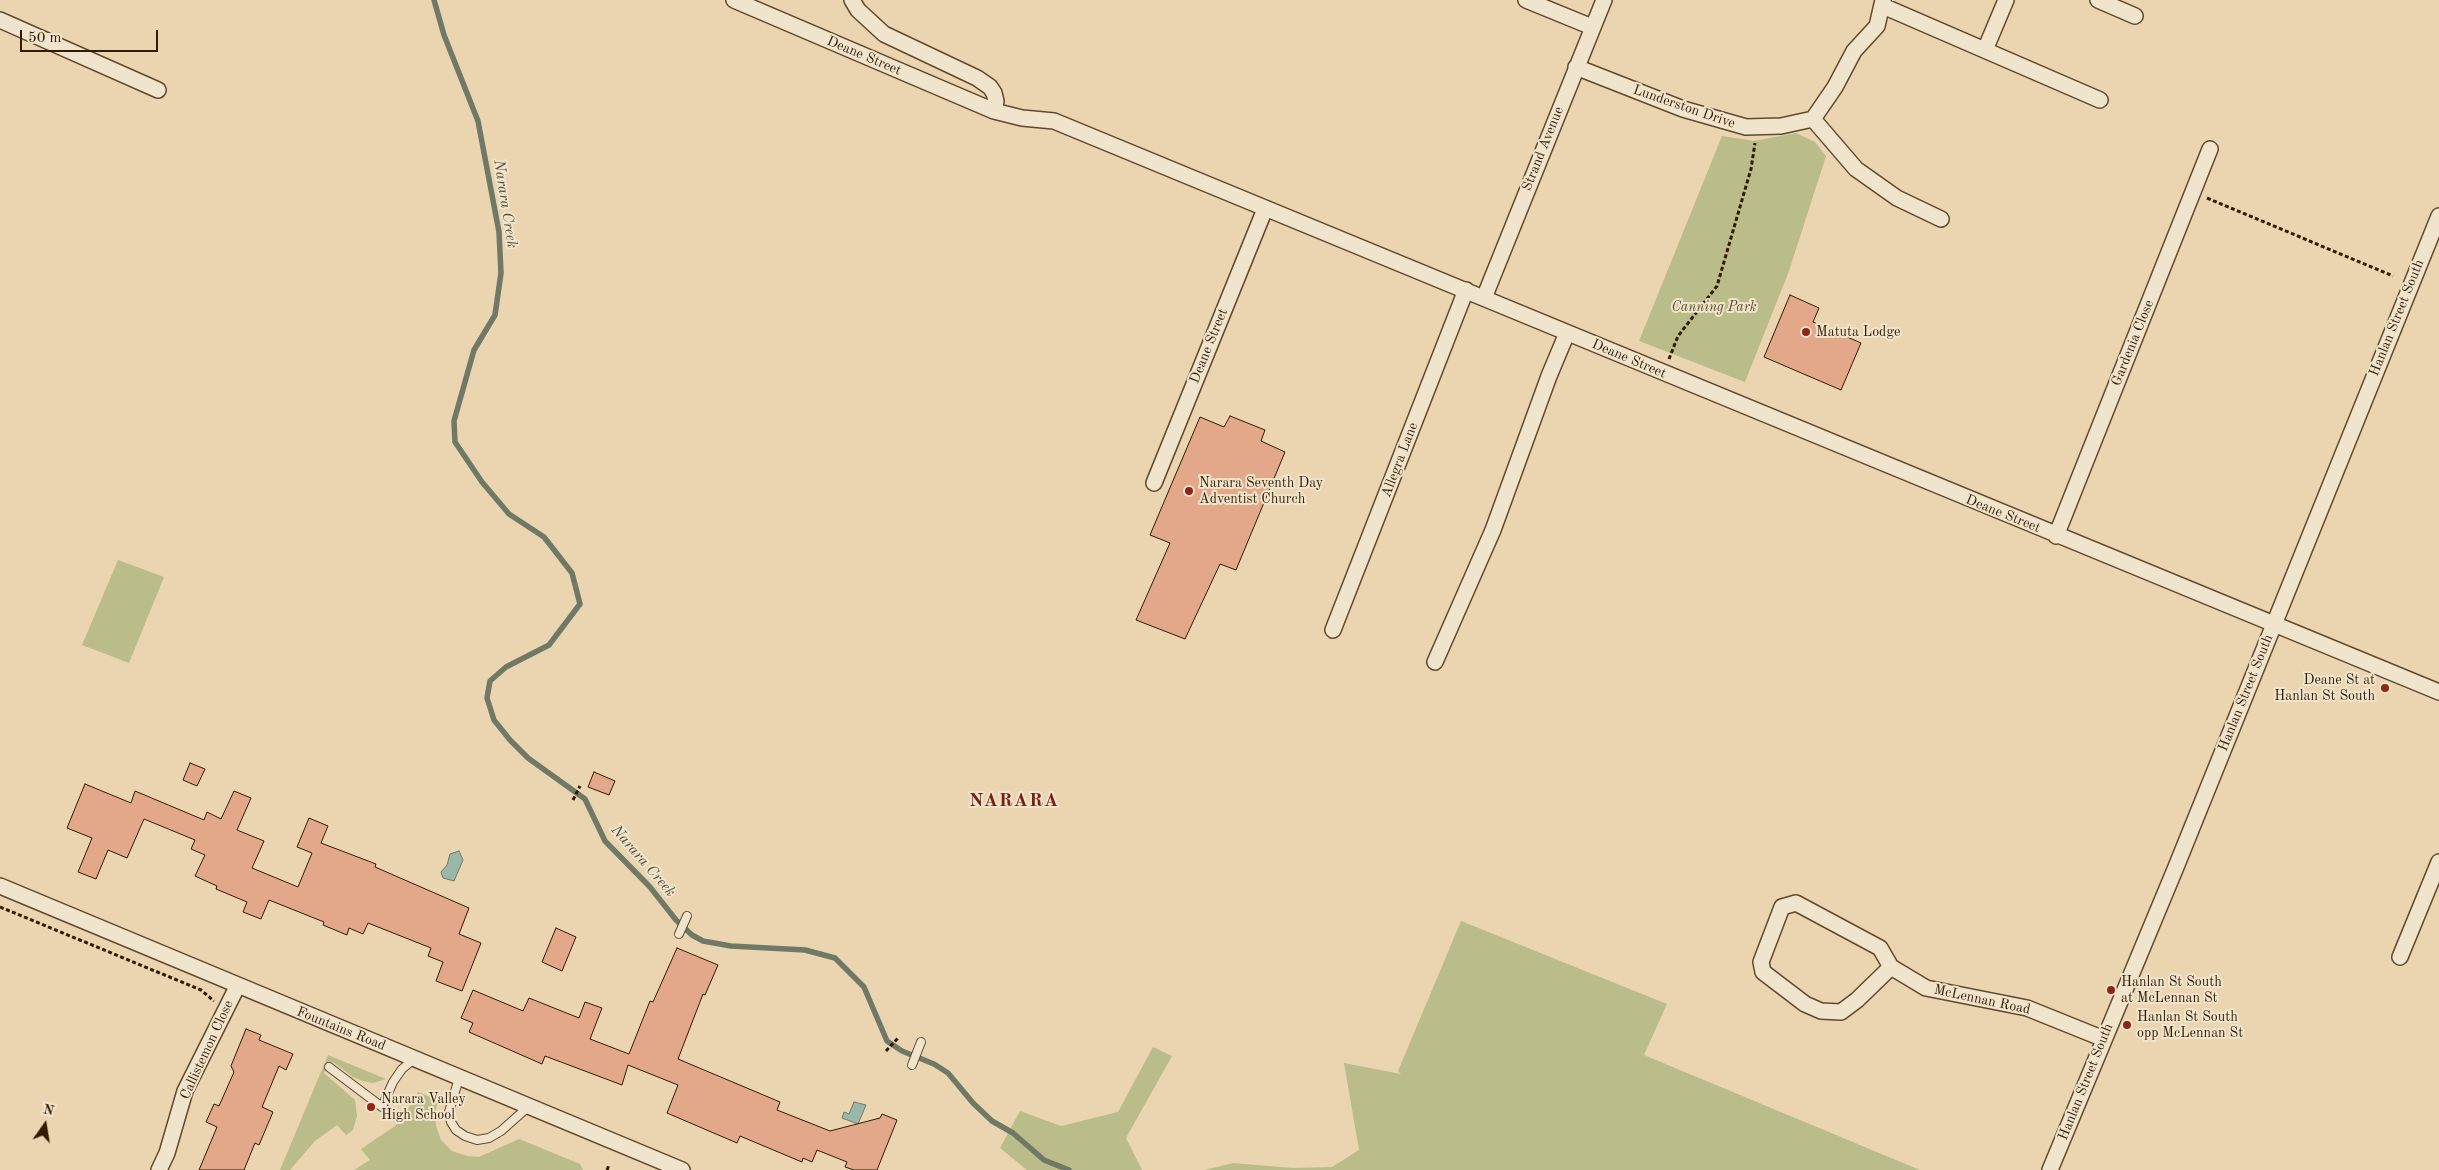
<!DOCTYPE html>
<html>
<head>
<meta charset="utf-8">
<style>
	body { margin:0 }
	#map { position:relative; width:2439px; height:1170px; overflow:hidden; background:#ead5b0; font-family:"Old Standard TT",serif }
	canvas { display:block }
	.north { position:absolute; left:20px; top:1100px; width:50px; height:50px; -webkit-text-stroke:4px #f1e4cc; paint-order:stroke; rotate:13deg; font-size:14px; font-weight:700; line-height:20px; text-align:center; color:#321a01 }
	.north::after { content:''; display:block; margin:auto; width:18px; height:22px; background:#321a01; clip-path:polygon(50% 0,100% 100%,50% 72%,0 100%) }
	.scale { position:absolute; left:20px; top:30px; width:138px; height:22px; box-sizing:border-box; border:2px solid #321a01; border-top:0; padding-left:6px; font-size:15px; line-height:18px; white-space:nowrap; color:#321a01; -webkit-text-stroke:4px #f1e4cc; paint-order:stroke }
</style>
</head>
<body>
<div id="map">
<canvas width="2439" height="1170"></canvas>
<div class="north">N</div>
<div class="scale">50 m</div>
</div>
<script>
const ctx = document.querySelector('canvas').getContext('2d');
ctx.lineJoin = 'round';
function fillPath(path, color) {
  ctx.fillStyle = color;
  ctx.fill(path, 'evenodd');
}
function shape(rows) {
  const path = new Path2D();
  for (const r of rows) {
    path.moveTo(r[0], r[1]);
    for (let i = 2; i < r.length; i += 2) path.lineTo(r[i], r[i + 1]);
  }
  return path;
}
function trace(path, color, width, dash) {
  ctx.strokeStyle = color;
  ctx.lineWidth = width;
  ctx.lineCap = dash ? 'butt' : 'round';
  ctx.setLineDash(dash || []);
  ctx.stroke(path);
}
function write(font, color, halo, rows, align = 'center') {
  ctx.font = font + ' "Old Standard TT",serif';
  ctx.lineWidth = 4;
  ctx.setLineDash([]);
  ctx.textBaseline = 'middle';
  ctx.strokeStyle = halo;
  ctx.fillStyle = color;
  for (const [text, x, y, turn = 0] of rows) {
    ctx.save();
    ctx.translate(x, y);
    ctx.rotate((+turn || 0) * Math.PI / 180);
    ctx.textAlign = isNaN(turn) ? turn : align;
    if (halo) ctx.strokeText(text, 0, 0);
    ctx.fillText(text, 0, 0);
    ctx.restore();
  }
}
fillPath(shape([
	[1796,133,1815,142,1826,156,1789,271,1745,382,1639,341,1722,136,1754,141],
	[118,560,164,577,129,663,82,645],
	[1461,921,1667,1004,1644,1055,1920,1170,1204,1170,1233,1163,1293,1168,1332,1167,1359,1150,1344,1063,1401,1074,1398,1071],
	[1153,1047,1172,1056,1126,1138,1142,1170,1027,1170,1000,1148,1020,1111,1061,1126,1118,1112],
	[328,1055,386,1079,373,1083,363,1081,353,1077,333,1062,324,1073,355,1100,357,1116,353,1130,346,1135,337,1125,315,1141,290,1170,280,1170],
	[418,1092,438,1100,435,1114,436,1126,441,1140,452,1151,467,1156,479,1157,519,1139,580,1164,583,1170,354,1170,370,1160,361,1149,395,1126,407,1111]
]), '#babc89');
const water = shape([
	[459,851,463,860,454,881,443,878,441,872,447,865,450,854,459,851],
	[854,1102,866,1105,858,1124,842,1118,844,1112,849,1114,854,1102]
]);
fillPath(water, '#98b9aa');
trace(water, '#6f7966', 1);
trace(shape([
	[434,0,444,35,478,121,499,232,501,273,495,315,474,350,454,421,455,442,482,482,509,514,544,537,572,573,580,604,549,645,506,667,490,681,487,698,494,720,510,740,528,758,585,799,605,841,650,887,676,920,692,935,703,941,731,946,805,950,835,958,864,987,887,1041,902,1051,934,1064,948,1073,973,1103,992,1121,1013,1133,1044,1160,1069,1170]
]), '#6f7966', 5.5);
const building = shape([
	[1790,295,1819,308,1813,322,1861,343,1841,390,1764,357,1790,295],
	[1230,416,1265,430,1261,441,1285,452,1236,570,1220,564,1185,639,1136,620,1170,543,1150,535,1200,417,1224,427,1230,416],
	[190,763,205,769,197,786,183,780,190,763],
	[594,772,615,781,609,795,588,787,594,772],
	[85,784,131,803,135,791,204,820,207,812,221,819,234,791,251,798,237,830,264,841,252,868,298,887,312,853,297,847,309,818,328,826,321,843,376,864,375,867,469,908,459,934,481,943,462,991,436,981,443,962,428,956,431,948,368,923,363,934,349,928,347,935,323,925,324,922,269,900,261,919,243,912,247,902,216,889,217,886,195,876,205,855,191,849,195,840,144,819,127,858,108,850,96,879,78,872,92,838,67,828,85,784],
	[556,928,576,937,562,971,542,962,556,928],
	[677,948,718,965,705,995,703,994,678,1059,780,1102,777,1110,830,1131,880,1118,882,1114,897,1120,877,1170,854,1170,845,1167,847,1162,817,1150,812,1162,803,1158,802,1162,740,1136,737,1143,667,1113,678,1085,628,1065,622,1085,545,1056,542,1064,469,1032,473,1023,461,1018,473,990,523,1011,529,998,579,1018,585,1002,602,1008,590,1039,629,1054,650,1001,653,1002,677,948],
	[246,1029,261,1035,259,1040,293,1054,286,1070,279,1066,262,1107,273,1112,259,1145,255,1143,244,1170,199,1170,217,1127,206,1122,214,1104,219,1106,234,1072,231,1066,246,1029]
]);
fillPath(building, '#e3a78a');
trace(building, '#321a01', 1);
const service = shape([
	[679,934,687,916],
	[912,1065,921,1042],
	[329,1067,382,1107,393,1082,402,1069,414,1059],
	[459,1078,449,1112,451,1122,456,1130,465,1136,477,1140,489,1138,501,1131,528,1107]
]);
const minor = shape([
	[734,0,994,111,1022,118,1054,121,2439,692],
	[852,0,858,10,884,34,977,78,990,87,994,93,996,101,994,111],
	[1526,0,1592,27],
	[2098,0,2135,16],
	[1883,6,2100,100],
	[0,20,158,90],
	[1985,50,2006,0],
	[1576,67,1683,109,1746,127,1781,126,1813,119,1835,87,1854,51,1877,26,1883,0],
	[1813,119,1856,169,1897,198,1941,219],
	[1484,298,1604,0],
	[1154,483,1265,209],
	[2056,536,2210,149],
	[1333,630,1466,290],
	[1435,662,1493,530,1549,376,1567,333],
	[0,886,682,1170],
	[2400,957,2439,862],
	[1891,967,1857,1000,1841,1012,1821,1011,1805,1004,1763,972,1761,962,1782,907,1796,903,1880,948,1891,967,1926,988,2027,1008,2104,1039],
	[159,1170,167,1153,185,1091,237,987],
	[2050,1170,2176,867,2439,216]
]);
trace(service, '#60492d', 10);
trace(minor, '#60492d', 18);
trace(shape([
	[2207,198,2393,276],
	[1669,359,1678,336,1717,286,1751,169,1755,143],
	[573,800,580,786],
	[0,907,201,990,214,1001],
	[886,1051,898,1038],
	[607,1170,609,1165]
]), '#321a01', 3, [4, 2.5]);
trace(service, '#f1e4cc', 8);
trace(minor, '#f1e4cc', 15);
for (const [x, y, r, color] of [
	[1806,332,5,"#8f2418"],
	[1189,491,5,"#8f2418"],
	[2385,688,5,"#8f2418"],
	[2111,990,5,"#8f2418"],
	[2127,1025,5,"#8f2418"],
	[371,1107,5,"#8f2418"]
]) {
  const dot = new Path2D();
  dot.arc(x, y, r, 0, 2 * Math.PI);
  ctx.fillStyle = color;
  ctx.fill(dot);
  trace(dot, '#f1e4cc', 2);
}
write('14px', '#321a01', '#f1e4cc', [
	["Deane Street",864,56,23],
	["Lunderston Drive",1684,107,19],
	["Strand Avenue",1543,149,-68],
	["Hanlan Street South",2397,318,-68],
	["Gardenia Close",2133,343,-68],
	["Deane Street",1209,346,-68],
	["Deane Street",1629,359,23],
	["Allegra Lane",1400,460,-69],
	["Deane Street",2003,514,22],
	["Hanlan Street South",2246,693,-68],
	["McLennan Road",1982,1000,12],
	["Fountains Road",341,1029,22],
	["Callistemon Close",207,1050,-65],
	["Hanlan Street South",2086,1082,-68]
]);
write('italic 14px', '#5b4b2a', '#f1e4cc', [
	["Canning Park",1714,307]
]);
write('14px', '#321a01', '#f1e4cc', [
	["Matuta Lodge",1816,332],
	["Narara Seventh Day",1199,483],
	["Adventist Church",1199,499],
	["Deane St at",2375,680,"right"],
	["Hanlan St South",2375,696,"right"],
	["Hanlan St South",2121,982],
	["at McLennan St",2121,998],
	["Hanlan St South",2137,1017],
	["opp McLennan St",2137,1033],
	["Narara Valley",381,1099],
	["High School",381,1115]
], 'left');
write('italic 15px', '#514a34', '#f1e4cc', [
	["Narara Creek",505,204,81],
	["Narara Creek",643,861,49]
]);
ctx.letterSpacing = '1px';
write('bold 19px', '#7a1f14', '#f1e4cc', [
	["NARARA",1014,801]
]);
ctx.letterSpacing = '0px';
</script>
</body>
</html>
